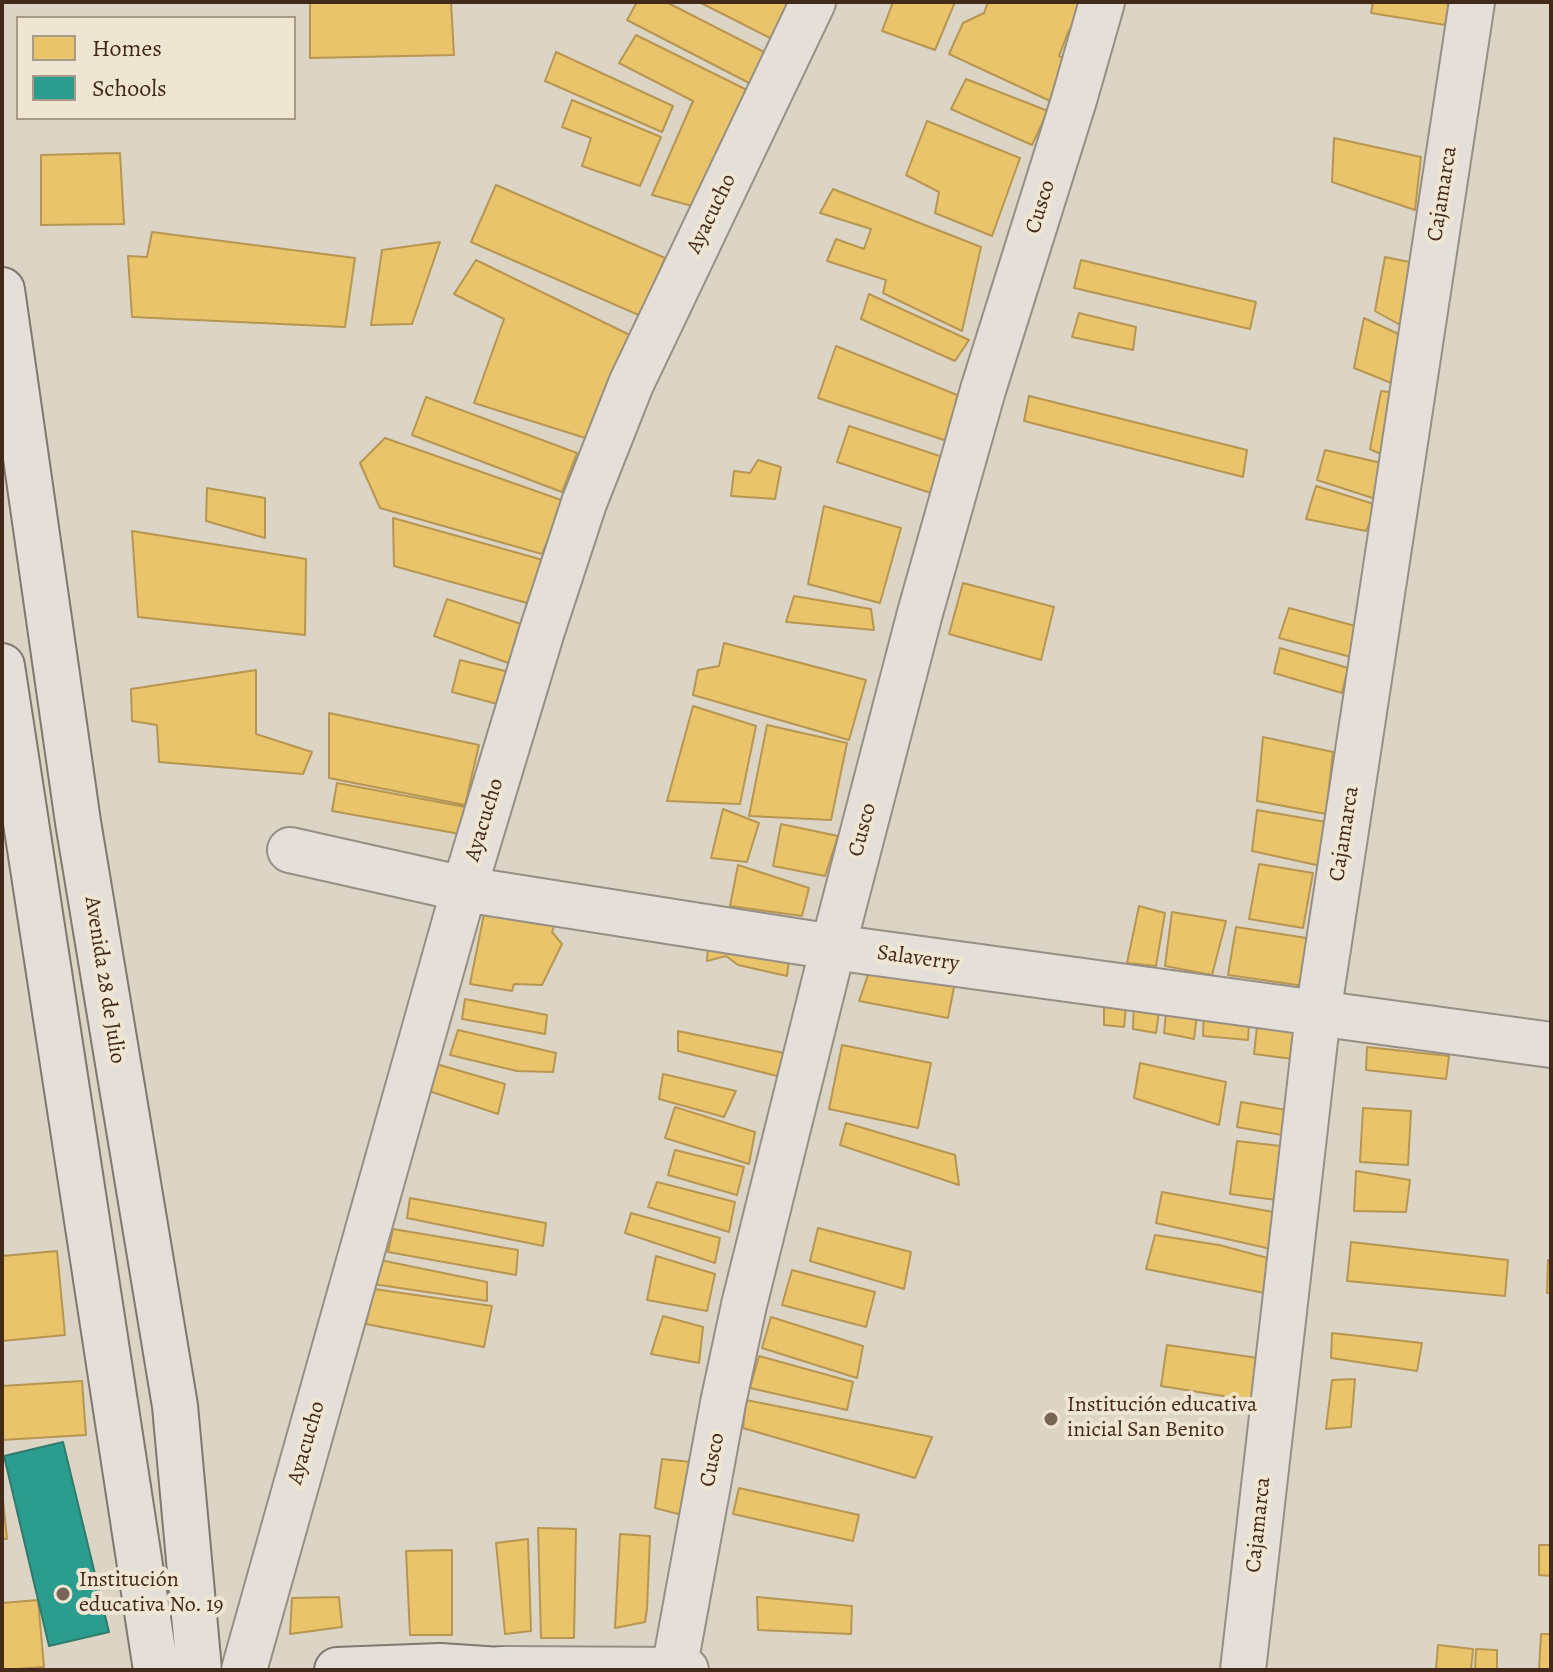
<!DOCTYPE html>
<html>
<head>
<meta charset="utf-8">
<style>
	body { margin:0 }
	#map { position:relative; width:1553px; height:1672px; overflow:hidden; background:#dcd4c5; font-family:Alegreya,serif }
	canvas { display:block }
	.frame { position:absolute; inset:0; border:4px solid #42291a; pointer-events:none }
	.legend { position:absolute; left:16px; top:16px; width:280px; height:104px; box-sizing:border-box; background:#eee5d3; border:2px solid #a99a89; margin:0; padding:10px 14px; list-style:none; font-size:24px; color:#42291a }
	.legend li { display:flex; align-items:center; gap:16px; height:40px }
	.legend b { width:40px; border:2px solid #a99a89 }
</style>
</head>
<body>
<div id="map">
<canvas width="1553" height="1672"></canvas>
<div class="frame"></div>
<ul class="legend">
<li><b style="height:22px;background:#e9c46a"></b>Homes</li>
<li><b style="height:22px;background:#2a9d8f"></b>Schools</li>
</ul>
</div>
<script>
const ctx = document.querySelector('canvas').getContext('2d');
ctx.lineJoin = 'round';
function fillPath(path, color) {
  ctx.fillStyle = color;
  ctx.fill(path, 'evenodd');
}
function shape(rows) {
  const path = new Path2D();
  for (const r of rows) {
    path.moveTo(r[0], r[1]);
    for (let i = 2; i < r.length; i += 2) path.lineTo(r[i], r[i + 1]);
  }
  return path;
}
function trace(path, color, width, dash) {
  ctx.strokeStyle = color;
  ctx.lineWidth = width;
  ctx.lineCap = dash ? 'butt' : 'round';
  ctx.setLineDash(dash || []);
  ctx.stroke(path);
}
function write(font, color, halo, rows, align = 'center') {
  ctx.font = font + ' Alegreya,serif';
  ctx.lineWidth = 8;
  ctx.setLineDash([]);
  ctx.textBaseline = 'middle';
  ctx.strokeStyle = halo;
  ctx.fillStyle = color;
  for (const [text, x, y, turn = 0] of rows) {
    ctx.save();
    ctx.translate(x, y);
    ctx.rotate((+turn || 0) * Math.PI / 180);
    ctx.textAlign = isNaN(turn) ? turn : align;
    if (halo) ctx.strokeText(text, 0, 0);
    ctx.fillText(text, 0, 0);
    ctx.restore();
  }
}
const homes = shape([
	[310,2,451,2,454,55,310,58,310,2],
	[637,2,666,2,768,54,753,85,627,20,637,2],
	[699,2,807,2,784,45,699,2],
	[893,2,955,2,935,50,882,31,893,2],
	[988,2,1093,2,1081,31,1069,30,1059,56,1082,66,1061,106,949,54,963,23,984,13,988,2],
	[1373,2,1449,2,1445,25,1371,13,1373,2],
	[636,35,749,91,692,206,652,195,693,101,619,63,636,35],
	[556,52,673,106,662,132,545,81,556,52],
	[966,79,1048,111,1032,145,951,109,966,79],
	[572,100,661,137,640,186,582,166,591,138,562,127,572,100],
	[927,121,1020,158,992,236,935,213,939,192,906,175,927,121],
	[1334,138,1421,157,1415,210,1332,182,1334,138],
	[120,153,124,224,41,225,41,155,120,153],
	[496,185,665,258,641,316,471,242,496,185],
	[833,189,981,247,962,331,883,293,886,280,827,261,836,239,864,249,871,229,820,213,833,189],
	[152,232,355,258,345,327,132,317,128,256,147,257,152,232],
	[440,242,412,324,371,325,382,250,440,242],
	[1385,257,1424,265,1411,331,1375,311,1385,257],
	[476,260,636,338,595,441,474,403,504,319,454,294,476,260],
	[1081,260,1256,302,1250,329,1074,288,1081,260],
	[869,294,969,340,955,361,861,319,869,294],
	[1079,313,1136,327,1133,350,1072,337,1079,313],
	[1364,318,1407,338,1401,387,1354,368,1364,318],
	[836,346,967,399,959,445,818,398,836,346],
	[1381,391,1404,394,1389,458,1370,449,1381,391],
	[1029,396,1247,450,1243,477,1024,421,1029,396],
	[426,397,577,453,562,492,412,435,426,397],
	[849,426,961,463,949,499,837,462,849,426],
	[385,438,564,501,542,554,380,508,360,463,385,438],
	[1325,450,1390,465,1382,501,1317,480,1325,450],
	[758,460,781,467,775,499,731,496,734,471,750,473,758,460],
	[1316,486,1377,505,1366,531,1306,519,1316,486],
	[207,488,265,498,265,538,206,521,207,488],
	[824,506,901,528,880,603,808,584,824,506],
	[393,518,543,560,545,608,394,566,393,518],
	[132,531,306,559,305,635,138,617,132,531],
	[963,583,1054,607,1041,660,949,634,963,583],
	[794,596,871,609,874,630,786,622,794,596],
	[447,599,524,625,511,664,434,636,447,599],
	[1289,608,1359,627,1351,657,1279,638,1289,608],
	[724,643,866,680,849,740,693,695,698,670,719,666,724,643],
	[1280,648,1348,668,1342,693,1274,673,1280,648],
	[460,660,509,672,501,705,452,692,460,660],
	[256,670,256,734,312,752,303,774,159,762,157,725,132,721,131,689,256,670],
	[693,706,756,726,740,804,667,801,693,706],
	[329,713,479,745,465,805,329,778,329,713],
	[767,725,847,743,831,820,749,816,767,725],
	[1263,737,1333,752,1326,814,1257,801,1263,737],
	[337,783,465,807,460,834,332,811,337,783],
	[723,809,759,823,747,862,711,858,723,809],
	[1257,810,1326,822,1321,866,1252,851,1257,810],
	[781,824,838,836,825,876,773,866,781,824],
	[1259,864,1313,873,1303,928,1249,919,1259,864],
	[738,865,809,888,802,916,730,906,738,865],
	[1139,906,1165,913,1156,966,1127,963,1139,906],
	[1172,912,1226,921,1212,975,1165,966,1172,912],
	[484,914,558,916,552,932,562,944,542,985,514,984,512,991,470,984,484,914],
	[1236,927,1313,939,1304,986,1228,975,1236,927],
	[708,943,789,960,787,976,738,965,726,956,707,961,708,943],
	[871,966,955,982,948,1018,859,1001,871,966],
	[1104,995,1127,996,1124,1027,1104,1025,1104,995],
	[1134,996,1161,998,1156,1033,1133,1029,1134,996],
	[465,999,547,1015,545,1034,462,1019,465,999],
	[1167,1003,1198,1006,1194,1039,1164,1033,1167,1003],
	[1204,1007,1250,1010,1248,1040,1203,1036,1204,1007],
	[1258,1017,1298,1021,1293,1059,1254,1054,1258,1017],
	[458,1030,556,1053,553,1072,517,1071,450,1055,458,1030],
	[678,1031,784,1053,777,1076,678,1051,678,1031],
	[842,1045,931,1063,918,1128,829,1109,842,1045],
	[1367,1047,1449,1056,1446,1079,1366,1070,1367,1047],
	[433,1063,505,1084,498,1114,423,1089,433,1063],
	[1140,1063,1226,1082,1219,1125,1134,1098,1140,1063],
	[663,1074,736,1091,724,1117,659,1099,663,1074],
	[1241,1102,1286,1110,1282,1135,1237,1127,1241,1102],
	[675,1107,755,1132,749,1164,665,1138,675,1107],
	[1363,1108,1411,1111,1408,1165,1360,1162,1363,1108],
	[846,1123,955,1155,959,1185,840,1145,846,1123],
	[1237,1141,1281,1146,1276,1200,1230,1194,1237,1141],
	[675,1150,744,1167,737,1195,668,1175,675,1150],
	[1356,1171,1410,1180,1406,1212,1354,1211,1356,1171],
	[657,1182,735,1202,729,1232,648,1207,657,1182],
	[1162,1192,1279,1213,1280,1251,1156,1223,1162,1192],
	[410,1198,546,1223,543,1246,407,1218,410,1198],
	[631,1213,720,1238,715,1263,625,1233,631,1213],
	[818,1228,911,1252,904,1289,810,1261,818,1228],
	[393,1229,518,1250,516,1275,388,1252,393,1229],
	[1155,1235,1219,1245,1275,1260,1269,1294,1146,1269,1155,1235],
	[1351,1242,1508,1260,1505,1296,1347,1281,1351,1242],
	[57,1251,65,1335,2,1341,2,1256,57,1251],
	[656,1256,715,1274,707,1311,647,1300,656,1256],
	[380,1260,487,1282,487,1301,373,1284,380,1260],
	[1548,1260,1551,1260,1551,1293,1547,1293,1548,1260],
	[792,1270,875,1292,866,1327,782,1305,792,1270],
	[374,1289,492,1306,484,1347,366,1324,374,1289],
	[663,1316,703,1327,699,1363,651,1354,663,1316],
	[771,1317,863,1346,857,1378,762,1348,771,1317],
	[1332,1333,1422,1343,1417,1371,1331,1358,1332,1333],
	[1167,1345,1272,1360,1267,1403,1161,1386,1167,1345],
	[759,1356,853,1382,847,1410,750,1388,759,1356],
	[1355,1379,1351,1427,1326,1429,1332,1380,1355,1379],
	[82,1381,86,1435,2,1440,2,1386,82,1381],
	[746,1400,932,1437,915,1478,743,1428,746,1400],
	[662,1459,701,1463,690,1517,655,1508,662,1459],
	[739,1488,859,1515,853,1541,733,1514,739,1488],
	[2,1490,7,1539,2,1539,2,1490],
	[538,1528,576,1529,574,1638,541,1638,538,1528],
	[620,1534,650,1536,647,1609,645,1622,615,1628,620,1534],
	[528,1539,531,1631,505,1634,496,1543,528,1539],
	[1539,1545,1551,1545,1551,1576,1539,1575,1539,1545],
	[452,1550,452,1635,410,1635,406,1551,452,1550],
	[339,1597,342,1627,290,1634,292,1598,339,1597],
	[757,1597,852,1606,851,1634,758,1630,757,1597],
	[38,1600,44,1667,2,1670,2,1603,38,1600],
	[1541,1634,1551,1634,1551,1670,1539,1670,1541,1634],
	[1438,1645,1473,1649,1471,1670,1436,1670,1438,1645],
	[1476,1649,1497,1650,1497,1670,1475,1670,1476,1649]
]);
fillPath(homes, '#e9c46a');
trace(homes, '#b79652', 2);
const schools = shape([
	[63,1442,109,1632,49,1646,4,1456,63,1442]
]);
fillPath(schools, '#2a9d8f');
trace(schools, '#317a6c', 2);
const street = shape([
	[290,850,464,889,833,947,1551,1045],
	[500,1669,686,1670],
	[244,1670,464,889,542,631,584,503,631,384,813,2],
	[674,1670,723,1403,744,1305,833,947,920,613,983,390,1074,100,1102,2],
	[1243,1670,1318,1014,1472,2]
]);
const secondary = shape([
	[2,290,78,822,175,1406,199,1670],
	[2,666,156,1670],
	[337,1670,440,1666,500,1670]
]);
trace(street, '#978f84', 48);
trace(secondary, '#80786e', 48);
trace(street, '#e4e0d9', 44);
trace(secondary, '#e4e0d9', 44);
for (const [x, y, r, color] of [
	[1051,1419,8,"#786556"],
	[63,1594,8,"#786556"]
]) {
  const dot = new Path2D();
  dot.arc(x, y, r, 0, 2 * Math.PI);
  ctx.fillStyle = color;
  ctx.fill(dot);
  trace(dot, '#eee5d3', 3);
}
write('22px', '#42291a', '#eee5d3', [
	["Cajamarca",1443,194,-81],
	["Cusco",1041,207,-73],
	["Ayacucho",712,214,-64],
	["Ayacucho",485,820,-73],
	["Cusco",863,830,-75],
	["Cajamarca",1345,834,-81],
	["Salaverry",918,959,8],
	["Avenida 28 de Julio",104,980,81],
	["Ayacucho",307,1443,-74],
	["Cusco",713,1460,-79],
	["Cajamarca",1259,1525,-84]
]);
write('22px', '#42291a', '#eee5d3', [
	["Institución educativa",1067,1406],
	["inicial San Benito",1067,1431],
	["Institución",79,1581],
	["educativa No. 19",79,1606]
], 'left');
</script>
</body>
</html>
